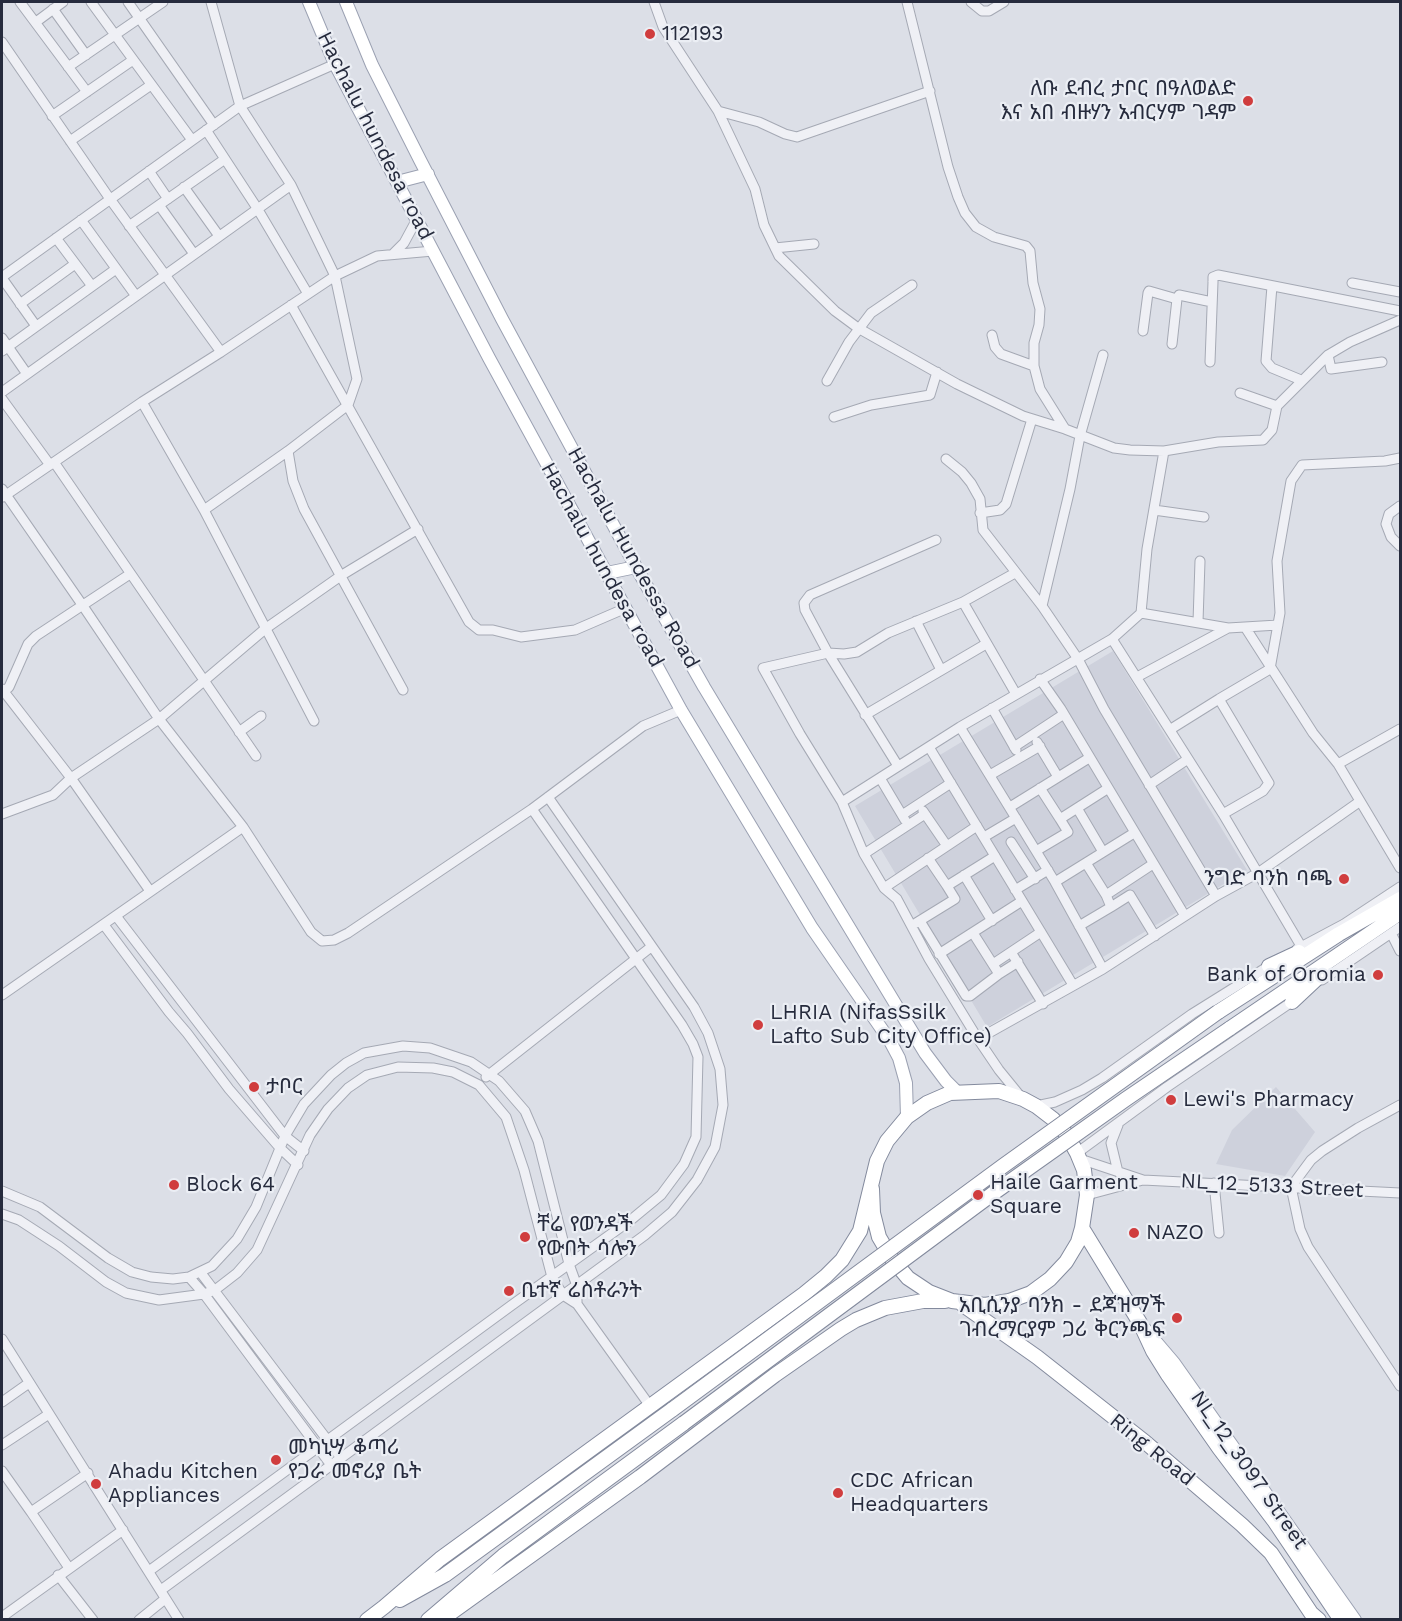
<!DOCTYPE html>
<html>
<head>
<meta charset="utf-8">
<style>
	body { margin:0 }
	#map { position:relative; width:1402px; height:1621px; overflow:hidden; background:#dcdfe7; font-family:"Work Sans",sans-serif }
	canvas { display:block }
	.frame { position:absolute; inset:0; border:3px solid #262b3d; pointer-events:none }
</style>
</head>
<body>
<div id="map">
<canvas width="1402" height="1621"></canvas>
<div class="frame"></div>
</div>
<script>
const ctx = document.querySelector('canvas').getContext('2d');
ctx.lineJoin = 'round';
function fillPath(path, color) {
  ctx.fillStyle = color;
  ctx.fill(path, 'evenodd');
}
function shape(rows) {
  const path = new Path2D();
  for (const r of rows) {
    path.moveTo(r[0], r[1]);
    for (let i = 2; i < r.length; i += 2) path.lineTo(r[i], r[i + 1]);
  }
  return path;
}
function trace(path, color, width, dash) {
  ctx.strokeStyle = color;
  ctx.lineWidth = width;
  ctx.lineCap = dash ? 'butt' : 'round';
  ctx.setLineDash(dash || []);
  ctx.stroke(path);
}
function write(font, color, halo, rows, align = 'center') {
  ctx.font = font + ' "Work Sans","Noto Sans Ethiopic",sans-serif';
  ctx.lineWidth = 4.5;
  ctx.setLineDash([]);
  ctx.textBaseline = 'middle';
  ctx.strokeStyle = halo;
  ctx.fillStyle = color;
  for (const [text, x, y, turn = 0] of rows) {
    ctx.save();
    ctx.translate(x, y);
    ctx.rotate((+turn || 0) * Math.PI / 180);
    ctx.textAlign = isNaN(turn) ? turn : align;
    if (halo) ctx.strokeText(text, 0, 0);
    ctx.fillText(text, 0, 0);
    ctx.restore();
  }
}
fillPath(shape([
	[1113,651,1247,870,987,1027,855,806],
	[1276,1087,1315,1132,1285,1176,1216,1164,1232,1130]
]), '#ced1dc');
const minor = shape([
	[20,2,87,92],
	[91,2,192,140],
	[128,2,214,125],
	[654,2,663,27,718,111,755,189,764,225,779,256,835,311,858,328,957,384,1023,416,1065,429,1114,448,1130,450,1164,451,1218,442,1263,440,1272,430,1277,406,1328,355,1350,342,1400,320],
	[907,2,948,167,958,197,965,213,976,227,994,237,1026,246,1030,251,1033,283,1040,309,1039,325,1034,343,1034,366,1040,389,1065,429],
	[971,2,982,11,989,11,1004,2],
	[53,9,86,55],
	[36,22,63,2],
	[2,42,110,199,221,352],
	[68,67,163,2],
	[718,111,759,122,785,134,797,137,930,91],
	[52,116,133,60],
	[206,130,257,208,308,294],
	[70,141,151,85],
	[149,171,168,199],
	[184,187,219,236],
	[159,205,194,254],
	[81,220,136,296],
	[129,226,225,159],
	[56,238,92,286],
	[775,248,814,244],
	[393,254,404,243,417,219],
	[2,277,240,106,335,64],
	[2,278,36,326],
	[1352,283,1400,292],
	[1272,286,1266,361,1272,368,1301,380],
	[20,304,75,264],
	[291,305,469,622,479,630,493,630,521,637,575,630,626,608],
	[1143,331,1148,293,1149,291,1177,299],
	[992,335,995,347,1001,354,1034,366],
	[2,338,27,374],
	[1172,344,1177,299,1179,295,1212,302],
	[2,351,116,269],
	[1328,355,1331,369,1382,362],
	[1210,362,1213,282,1213,277,1218,275,1400,311],
	[827,381,849,342,871,313,912,285],
	[2,392,291,185],
	[1240,393,1277,406],
	[2,399,50,465],
	[142,402,204,510,314,721],
	[834,417,871,405,930,395,937,372],
	[288,451,293,481,304,509,403,690],
	[946,459,962,472,971,483,980,499,983,530,1042,606,1078,659,1104,709,1216,896],
	[54,462,256,756],
	[2,489,83,606,159,719,243,827,311,932,322,941,334,940,348,933,532,809,643,726,681,710],
	[3,497,142,402,221,352,335,276,377,256,433,251],
	[1400,506,1389,514,1386,524,1391,537,1400,546],
	[204,510,288,451,348,405,357,379,335,276,291,185,240,106,211,2],
	[1154,510,1204,517],
	[980,513,1000,510,1006,504,1032,419],
	[1015,573,963,602,888,633,857,652,844,654,828,653,763,668,800,734,842,802,864,854,884,888,897,899,929,959,978,1039,999,1070,1021,1097],
	[963,602,1016,694],
	[1042,606,1070,489,1080,436,1103,355],
	[1141,613,1147,549,1164,451],
	[916,621,941,670],
	[1198,622,1200,561],
	[1245,627,1313,733,1338,764],
	[1112,639,1141,613,1228,628,1278,625],
	[1137,677,1228,628],
	[1040,679,1061,709,1185,916],
	[2,689,71,778,150,891],
	[2,693,9,687,28,644,36,636,130,574],
	[992,708,1016,750],
	[865,715,986,644],
	[960,727,1055,882,1103,969],
	[1171,729,1219,699],
	[1400,729,1338,764,1400,868],
	[239,732,261,716],
	[1037,742,1058,777],
	[929,747,1073,985],
	[1014,747,1064,714],
	[898,766,828,653,805,610,804,603,810,595,936,540],
	[990,775,1040,746],
	[880,778,905,820],
	[1149,785,1188,759],
	[1040,788,1060,819],
	[842,802,960,727,1112,639,1223,814,1301,946],
	[1010,807,1089,758],
	[1077,808,1103,852],
	[923,811,947,846],
	[2,814,53,795,71,778,159,719,265,629,342,575,418,529],
	[1223,814,1263,791,1269,783,1219,699,1270,669,1280,613,1277,561,1291,481,1302,465,1385,461,1400,458],
	[902,815,951,783],
	[984,837,1016,818],
	[1011,842,1035,879],
	[1036,851,1068,832,1060,819,1107,789],
	[864,854,925,814],
	[928,858,947,886],
	[1086,863,1106,895],
	[964,875,992,921],
	[1055,882,1134,833],
	[884,888,977,826],
	[1015,890,1048,870],
	[1111,907,1130,895,1155,936],
	[116,916,285,1136,304,1151],
	[920,921,966,996,970,996,999,974,973,933],
	[916,923,955,899,947,886,995,856],
	[104,925,169,1012,187,1033,229,1089,280,1148,298,1165],
	[1079,926,1111,907,1106,895,1153,864],
	[1391,933,1400,951],
	[1297,949,1344,924,1400,887],
	[1011,952,1043,1004],
	[939,954,1022,901],
	[993,964,1041,932],
	[999,974,1018,962],
	[1322,980,1400,927],
	[2,995,243,827],
	[978,1039,1103,969,1216,896,1258,873,1359,802],
	[486,1077,651,947],
	[1036,1106,1055,1102,1082,1090,1102,1078,1192,1014,1272,964],
	[1118,1125,1111,1143,1118,1172],
	[1077,1153,1167,1087,1296,999],
	[1080,1159,1143,1180,1400,1193],
	[1214,1183,1219,1233],
	[1291,1187,1300,1229,1308,1247,1400,1386],
	[1291,1187,1311,1160,1322,1151,1358,1128,1400,1105],
	[2,1191,40,1207,108,1258,132,1272,151,1277,173,1279,189,1277,212,1266,237,1239,256,1207,285,1136,304,1104,331,1075,346,1063,364,1053,403,1046,430,1048,471,1062,499,1081,525,1111,538,1141,569,1264,577,1286,577,1304],
	[1087,1195,1143,1180],
	[2,1214,19,1220,59,1246,106,1282,126,1293,159,1300,204,1294,215,1290,237,1273,257,1250,310,1135,328,1109,348,1088,367,1075,398,1067,433,1068,453,1072,479,1085,506,1117,524,1170,552,1277,563,1295,577,1304,650,1406],
	[201,1273,341,1458],
	[189,1277,204,1294,331,1465],
	[2,1339,179,1620],
	[2,1402,29,1383],
	[2,1445,49,1414],
	[2,1471,31,1512,88,1473],
	[31,1512,69,1568],
	[149,1571,512,1305,632,1219,661,1195,684,1164,696,1137,698,1057,693,1044,682,1025,532,809],
	[58,1575,93,1620],
	[161,1590,645,1235,672,1212,697,1180,715,1147,723,1105,720,1069,708,1033,694,1007,548,797],
	[2,1617,123,1530],
	[139,1620,165,1599]
]);
const major = shape([
	[309,2,335,64,489,358,681,710,812,928,890,1041,899,1058,906,1083,907,1117],
	[346,2,372,65,420,160,502,319,636,567,704,687,925,1053,946,1081,958,1093],
	[397,182,428,174],
	[607,573,636,567],
	[1145,1329,1174,1363,1355,1620]
]);
const highway = shape([
	[1269,966,1299,952],
	[1292,1002,1324,972],
	[1218,1012,1339,934,1400,899],
	[1229,1029,1400,913],
	[1082,1228,1140,1323,1153,1351,1168,1375,1219,1448,1275,1522,1341,1620],
	[963,1305,1037,1357,1145,1442,1242,1525,1271,1553,1311,1613,1319,1620],
	[400,1600,445,1575,673,1409],
	[367,1620,384,1607,440,1559,804,1294,826,1276,842,1260,860,1231,877,1161,887,1141,907,1117,927,1103,950,1093,999,1091,1023,1099,1036,1106,1053,1119,1067,1135,1077,1153,1084,1170,1087,1195,1082,1228,1078,1242,1066,1262,1050,1279,1031,1293,1009,1301,985,1305,952,1301,929,1292,908,1278,892,1259,879,1237,873,1213,872,1189],
	[428,1620,503,1556,684,1423],
	[441,1620,640,1477,775,1375,841,1329,856,1320,885,1308,923,1301,945,1301]
]);
trace(minor, '#a5a9b4', 11);
trace(major, '#9ba1b2', 14);
trace(highway, '#838a9d', 16);
trace(minor, '#eff0f5', 9);
trace(major, '#fff', 12);
trace(highway, '#fff', 14);
const highwayBridge = shape([
	[673,1409,1003,1166,1218,1012],
	[684,1423,995,1192,1126,1099,1229,1029]
]);
trace(highwayBridge, '#838a9d', 16, []);
trace(highwayBridge, '#fff', 14);
for (const [x, y, r, color] of [
	[650,34,6,"#d03d3e"],
	[1248,101,6,"#d03d3e"],
	[1344,879,6,"#d03d3e"],
	[1378,975,6,"#d03d3e"],
	[758,1025,6,"#d03d3e"],
	[254,1087,6,"#d03d3e"],
	[1171,1100,6,"#d03d3e"],
	[174,1185,6,"#d03d3e"],
	[978,1195,6,"#d03d3e"],
	[1134,1233,6,"#d03d3e"],
	[525,1237,6,"#d03d3e"],
	[509,1291,6,"#d03d3e"],
	[1177,1318,6,"#d03d3e"],
	[276,1460,6,"#d03d3e"],
	[96,1484,6,"#d03d3e"],
	[838,1493,6,"#d03d3e"]
]) {
  const dot = new Path2D();
  dot.arc(x, y, r, 0, 2 * Math.PI);
  ctx.fillStyle = color;
  ctx.fill(dot);
  trace(dot, '#ebeef4', 2);
}
write('21px', '#262b3d', '#ebeef4', [
	["112193",662,34],
	["ለቡ ደብረ ታቦር በዓለወልድ",1236,89,"right"],
	["እና አበ ብዙሃን አብርሃም ገዳም",1236,113,"right"],
	["ንግድ ባንከ ባጫ",1332,879,"right"],
	["Bank of Oromia",1366,975,"right"],
	["LHRIA (NifasSsilk",770,1013],
	["Lafto Sub City Office)",770,1037],
	["ታቦር",266,1087],
	["Lewi's Pharmacy",1183,1100],
	["Haile Garment",990,1183],
	["Square",990,1207],
	["Block 64",186,1185],
	["ቸሬ የወንዳች",537,1225],
	["የውበት ሳሎን",537,1249],
	["NAZO",1146,1233],
	["ቤተኛ ሬስቶራንት",521,1291],
	["አቢሲንያ ባንክ - ደጃዝማች",1165,1306,"right"],
	["ገብረማርያም ጋሪ ቅርንጫፍ",1165,1330,"right"],
	["መካኒሣ ቆጣሪ",288,1448],
	["የጋራ መኖሪያ ቤት",288,1472],
	["Ahadu Kitchen",108,1472],
	["Appliances",108,1496],
	["CDC African",850,1481],
	["Headquarters",850,1505]
], 'left');
write('21px', '#262b3d', '#ebeef4', [
	["Hachalu hundesa road",375,136,63],
	["Hachalu Hundessa Road",633,558,61],
	["Hachalu hundesa road",602,565,61],
	["NL_12_5133 Street",1272,1186,3],
	["Ring Road",1152,1450,39],
	["NL_12_3097 Street",1249,1470,55]
]);
</script>
</body>
</html>
